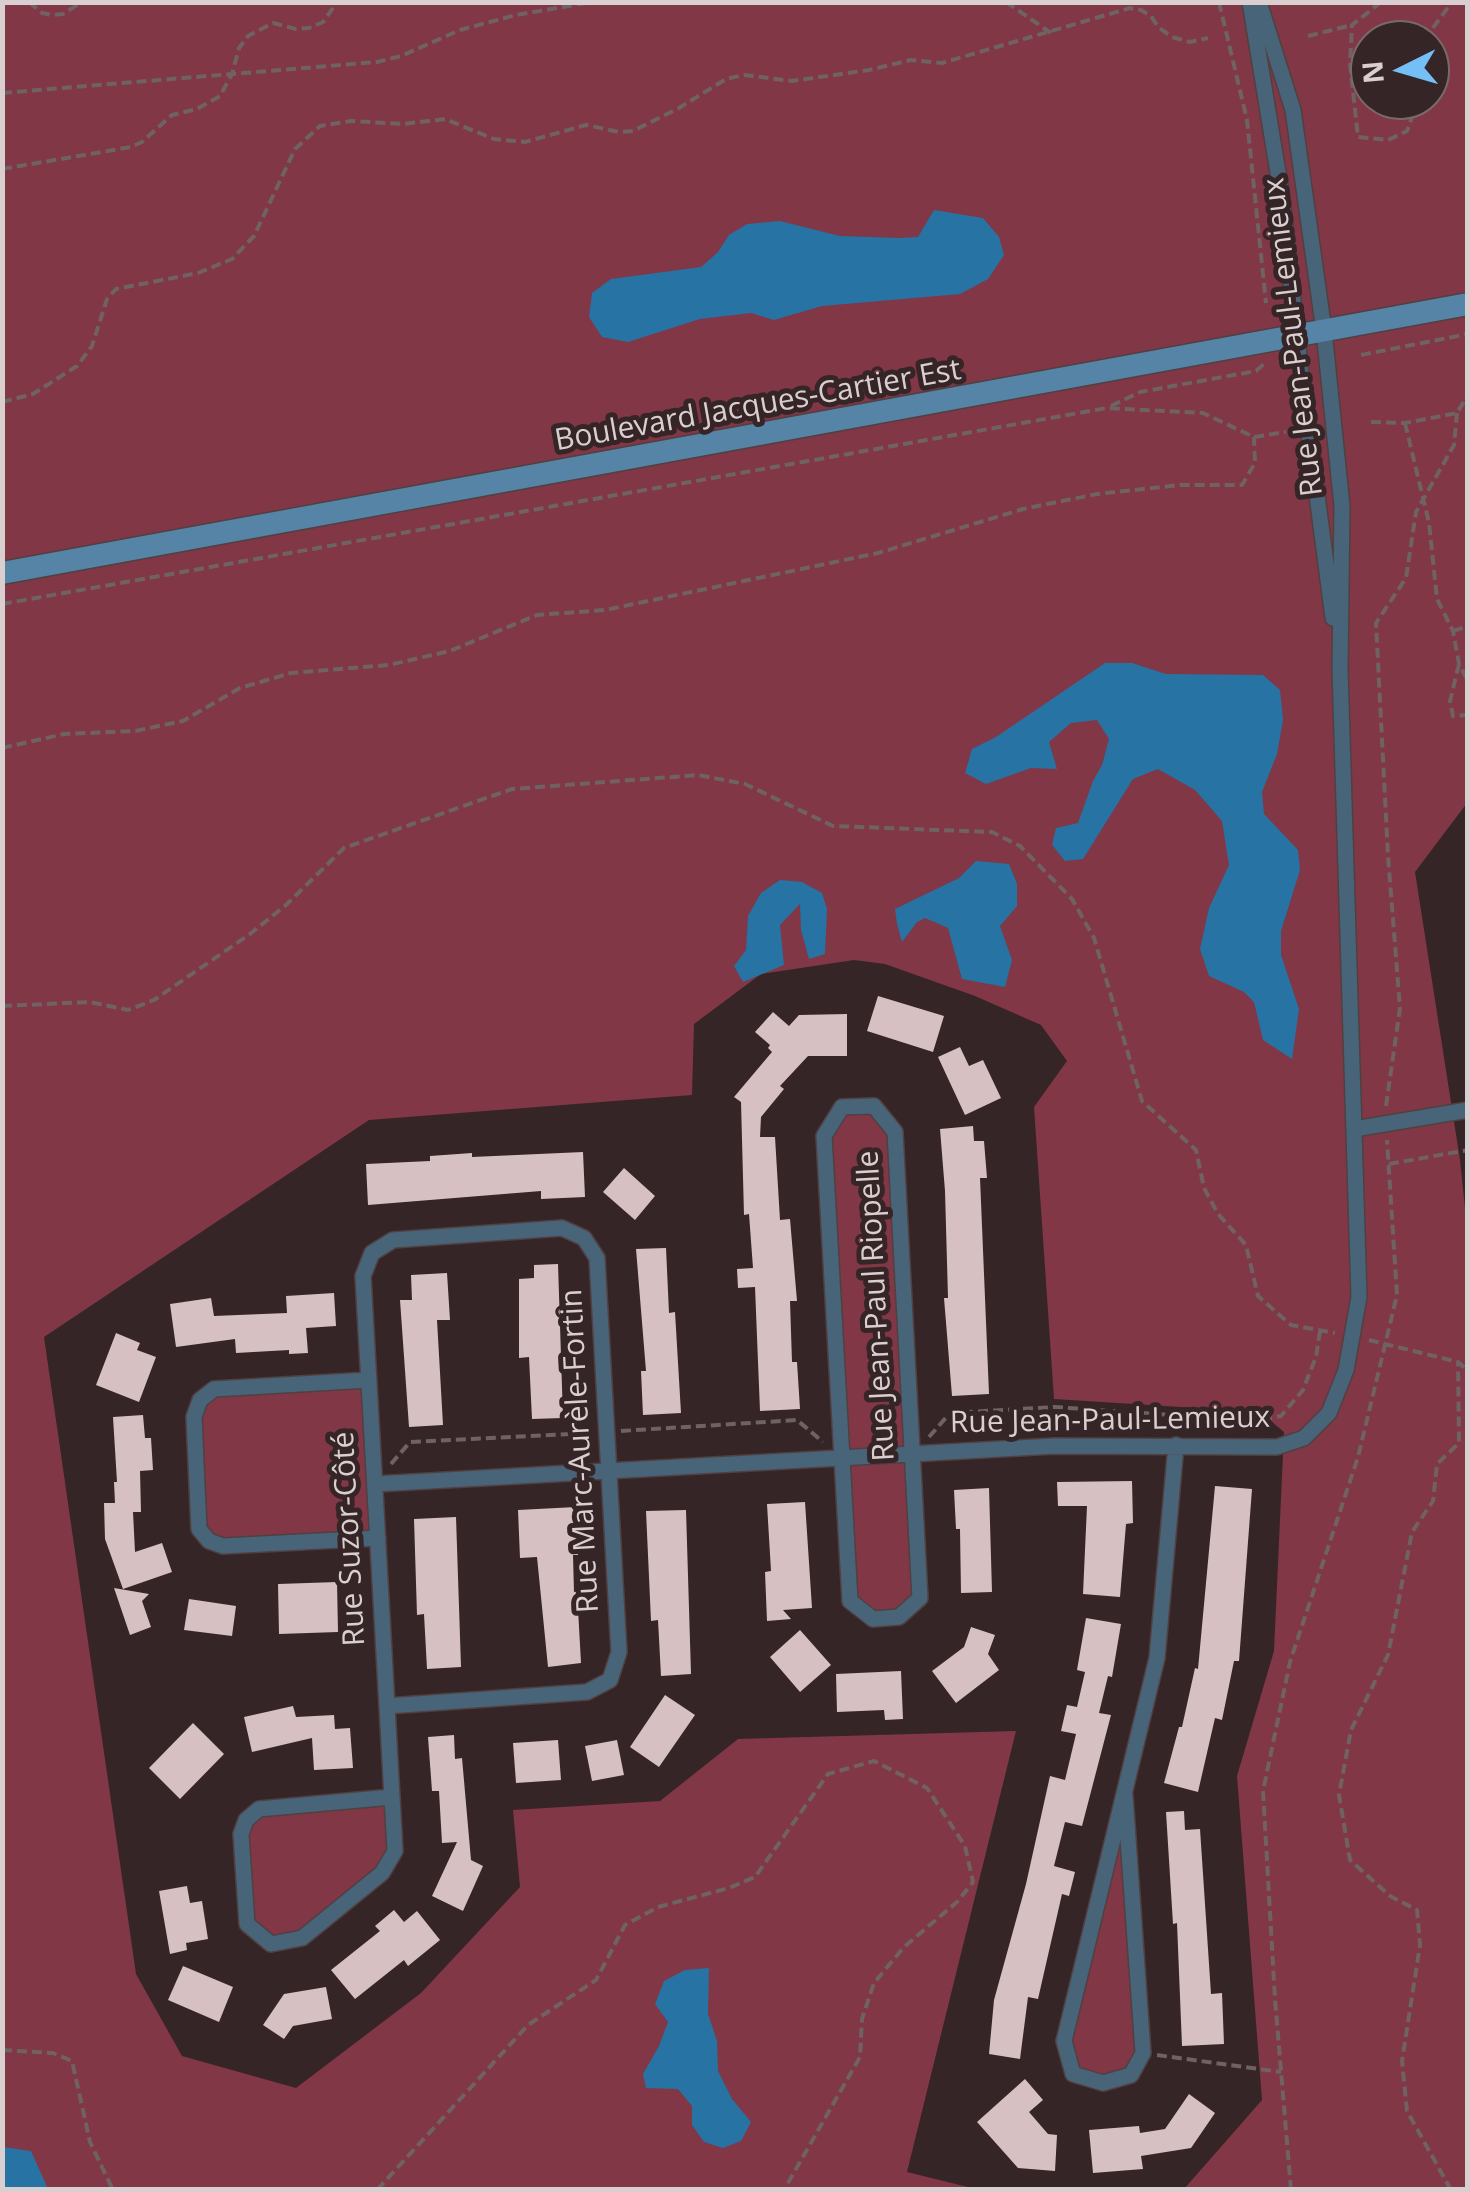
<!DOCTYPE html>
<html>
<head>
<meta charset="utf-8">
<style>
	body { margin:0 }
	#map { position:relative; width:1470px; height:2192px; overflow:hidden; background:#362527; font-family:"Open Sans",sans-serif }
	canvas { display:block }
	.frame { position:absolute; inset:0; border:5px solid #dacfd0; pointer-events:none }
	.north { position:absolute; left:1350px; top:20px; width:100px; height:100px; box-sizing:border-box; background:#362527; border:2px solid #78696b; border-radius:50%; rotate:265deg; font-size:28px; font-weight:700; line-height:40px; text-align:center; color:#dacfd0 }
	.north::after { content:''; display:block; margin:auto; width:35px; height:45px; background:#74c0f6; clip-path:polygon(50% 0,100% 100%,50% 72%,0 100%) }
</style>
</head>
<body>
<div id="map">
<canvas width="1470" height="2192"></canvas>
<div class="frame"></div>
<div class="north">N</div>
</div>
<script>
const ctx = document.querySelector('canvas').getContext('2d');
ctx.lineJoin = 'round';
function fillPath(path, color) {
  ctx.fillStyle = color;
  ctx.fill(path, 'evenodd');
}
function shape(rows) {
  const path = new Path2D();
  for (const r of rows) {
    path.moveTo(r[0], r[1]);
    for (let i = 2; i < r.length; i += 2) path.lineTo(r[i], r[i + 1]);
  }
  return path;
}
function trace(path, color, width, dash) {
  ctx.strokeStyle = color;
  ctx.lineWidth = width;
  ctx.lineCap = dash ? 'butt' : 'round';
  ctx.setLineDash(dash || []);
  ctx.stroke(path);
}
function write(font, color, halo, rows, align = 'center') {
  ctx.font = font + ' "Open Sans",sans-serif';
  ctx.lineWidth = 10;
  ctx.setLineDash([]);
  ctx.textBaseline = 'middle';
  ctx.strokeStyle = halo;
  ctx.fillStyle = color;
  for (const [text, x, y, turn = 0] of rows) {
    ctx.save();
    ctx.translate(x, y);
    ctx.rotate((+turn || 0) * Math.PI / 180);
    ctx.textAlign = isNaN(turn) ? turn : align;
    if (halo) ctx.strokeText(text, 0, 0);
    ctx.fillText(text, 0, 0);
    ctx.restore();
  }
}
fillPath(shape([
	[3,3,1467,3,1467,803,1415,872,1460,1160,1468,1237,1467,2189,1184,2189,1262,2100,1237,1776,1274,1651,1284,1432,1260,1412,1054,1399,1034,1107,1067,1061,1041,1025,975,996,885,964,854,960,761,974,694,1024,692,1095,369,1120,44,1337,136,1974,182,2056,296,2088,421,1993,520,1887,513,1810,660,1801,738,1739,1016,1731,907,2172,976,2189,3,2190],
	[1370,40,1430,40,1430,100,1370,100],
	[874,1106,895,1132,920,1598,899,1617,873,1619,850,1601,824,1136,842,1107],
	[369,1380,378,1538,223,1546,199,1529,200,1400,214,1389],
	[1125,1796,1143,2053,1131,2075,1103,2083,1073,2074,1064,2041],
	[392,1797,395,1851,302,1938,271,1944,247,1924,246,1820,259,1809]
]), '#813745');
fillPath(shape([
	[934,210,983,218,999,237,1004,255,988,279,960,294,822,306,774,320,751,313,700,319,628,342,602,337,589,317,592,293,611,279,701,267,718,252,729,235,747,224,780,221,840,236,899,238,918,237],
	[1105,663,1132,663,1166,674,1263,675,1280,690,1283,720,1277,754,1262,792,1264,814,1298,850,1300,870,1281,931,1281,955,1299,1009,1292,1059,1263,1040,1254,1002,1244,992,1209,976,1200,949,1209,908,1229,865,1222,821,1195,790,1158,769,1133,779,1083,859,1065,861,1052,845,1056,828,1078,823,1093,781,1102,765,1109,739,1097,720,1071,723,1049,742,1057,769,1031,768,986,784,965,773,972,749,996,737],
	[976,861,1009,864,1017,884,1017,906,1000,926,1012,960,1005,987,962,979,948,928,925,918,917,922,902,942,897,924,895,909,959,878],
	[780,880,802,882,822,893,827,909,825,954,809,959,801,930,800,904,780,925,784,965,743,982,734,966,746,950,748,916,761,893],
	[709,1968,708,2014,717,2041,718,2071,732,2099,751,2122,741,2141,723,2148,704,2142,692,2125,692,2106,678,2089,646,2088,643,2074,659,2046,668,2022,655,2004,664,1981,685,1970],
	[3,2147,31,2151,48,2189,3,2189]
]), '#2673a4');
fillPath(shape([
	[878,996,944,1016,933,1052,867,1031],
	[773,1012,789,1026,799,1015,847,1014,847,1056,808,1056,780,1086,784,1089,761,1117,760,1137,775,1137,780,1220,790,1219,797,1301,790,1301,792,1362,797,1362,800,1409,760,1411,755,1287,738,1288,737,1269,753,1268,749,1214,744,1215,741,1102,734,1097,772,1052,768,1048,770,1045,755,1032],
	[960,1047,969,1066,983,1060,1001,1098,965,1115,938,1057],
	[973,1126,974,1141,984,1141,987,1178,980,1178,989,1394,952,1396,944,1298,948,1298,945,1191,940,1129],
	[583,1152,585,1197,541,1199,541,1191,368,1205,366,1164,430,1161,430,1156,472,1153,472,1157],
	[624,1168,655,1196,635,1220,603,1192],
	[666,1248,669,1313,675,1312,681,1413,643,1415,641,1371,646,1371,636,1249],
	[558,1264,563,1418,532,1419,529,1357,519,1358,519,1279,534,1278,534,1265],
	[447,1273,450,1320,437,1320,443,1425,409,1427,400,1300,412,1300,411,1275],
	[334,1293,336,1326,306,1328,308,1353,289,1354,289,1350,236,1353,235,1339,176,1347,170,1304,211,1298,214,1316,287,1313,286,1296],
	[116,1333,140,1343,137,1350,156,1357,139,1402,96,1385],
	[143,1415,145,1438,151,1438,153,1470,140,1471,141,1512,133,1512,135,1552,162,1543,172,1572,123,1589,105,1539,104,1503,115,1503,114,1482,117,1482,113,1417],
	[1132,1481,1133,1523,1126,1524,1120,1597,1083,1594,1087,1506,1058,1506,1057,1482],
	[1215,1486,1252,1489,1239,1661,1234,1661,1222,1720,1215,1718,1198,1792,1164,1783,1179,1727,1182,1727,1195,1668,1198,1669],
	[989,1488,992,1592,961,1593,960,1529,956,1529,954,1490],
	[805,1502,812,1608,783,1610,791,1619,767,1621,765,1572,771,1571,767,1504],
	[576,1507,578,1555,573,1555,574,1592,582,1591,583,1609,578,1609,581,1663,548,1667,537,1557,520,1558,518,1510],
	[686,1510,691,1674,661,1676,658,1620,651,1621,646,1511],
	[456,1517,461,1667,427,1669,424,1614,417,1615,414,1519],
	[337,1582,338,1632,279,1634,278,1584],
	[114,1588,149,1594,142,1601,151,1627,130,1635],
	[189,1599,236,1606,232,1636,184,1630],
	[1086,1618,1121,1624,1112,1677,1108,1676,1099,1713,1111,1715,1082,1826,1065,1822,1054,1866,1075,1872,1069,1896,1062,1894,1038,1999,1028,1997,1020,2059,989,2054,994,2000,1026,1884,1050,1776,1065,1780,1076,1734,1061,1731,1067,1705,1077,1707,1085,1672,1077,1670],
	[971,1627,995,1635,988,1654,999,1670,956,1703,932,1671,964,1647],
	[800,1630,831,1665,800,1692,770,1657],
	[901,1671,903,1719,885,1720,884,1710,837,1712,836,1674],
	[665,1695,695,1715,659,1767,630,1747],
	[293,1706,296,1717,334,1715,335,1729,350,1728,353,1768,314,1770,312,1738,252,1752,244,1717],
	[193,1723,224,1754,180,1799,149,1768],
	[454,1735,455,1759,462,1758,471,1860,483,1866,463,1911,432,1896,457,1842,442,1843,439,1791,432,1791,428,1737],
	[558,1740,561,1780,516,1783,513,1743],
	[617,1740,624,1775,592,1781,585,1746],
	[1184,1811,1185,1830,1200,1829,1211,1994,1222,1993,1224,2044,1182,2046,1177,1923,1173,1924,1166,1812],
	[187,1886,190,1903,202,1901,208,1939,186,1943,187,1950,170,1954,159,1891],
	[394,1910,404,1922,417,1911,440,1940,408,1966,404,1960,355,1999,331,1970,380,1931,375,1926],
	[183,1966,233,1987,219,2022,168,2000],
	[326,1987,332,2019,293,2026,284,2039,263,2025,284,1994],
	[1025,2079,1043,2100,1029,2112,1048,2134,1057,2135,1055,2171,1018,2168,977,2122],
	[1189,2094,1215,2113,1191,2148,1141,2156,1143,2169,1093,2173,1089,2130,1139,2126,1140,2133,1165,2129]
]), '#d6c0c2');
const minor = shape([
	[1250,2,1282,197,1299,357,1333,618],
	[874,1106,895,1132,920,1598,899,1617,873,1619,850,1601,824,1136,842,1107,874,1106],
	[1354,1129,1468,1110],
	[369,1380,214,1389,200,1400,194,1417,199,1529,209,1541,223,1546,378,1538],
	[375,1484,1054,1446,1277,1447,1304,1438,1329,1413,1346,1370,1359,1297,1340,670,1342,506,1324,331,1293,110,1259,2],
	[387,1706,587,1692,610,1680,619,1652,597,1258,584,1238,562,1228,393,1240,372,1253,363,1276,387,1706,392,1797,395,1851,382,1873,302,1938,271,1944,247,1924,241,1834,246,1820,259,1809,392,1797],
	[1125,1796,1143,2053,1131,2075,1103,2083,1073,2074,1064,2041,1157,1658,1176,1445]
]);
const secondary = shape([
	[2,573,1468,304]
]);
trace(minor, '#504042', 18);
trace(secondary, '#504042', 25);
trace(shape([
	[29,2,42,13,52,15,63,14,82,2],
	[1006,2,1051,33],
	[1219,2,1247,120,1266,303],
	[1381,2,1352,25,1350,64,1358,137,1388,140,1407,131,1418,100],
	[1308,36,1352,25],
	[1424,40,1452,2],
	[2,93,377,62,401,56,460,30,516,15,592,2],
	[2,169,131,147,142,142,172,115,197,109,220,96,232,74,239,48,248,36,273,23,296,29,309,28,323,22,337,2],
	[1361,355,1468,334],
	[2,402,33,394,77,366,92,346,107,299,116,289,198,273,232,259,254,236,295,149,320,126,351,121,403,124,445,119,494,139,525,142,586,125,619,132,633,131,679,108,726,79,744,75,792,81,869,70,911,60,942,63,1130,8,1141,10,1151,16,1158,27,1172,37,1190,42,1208,38],
	[1111,406,1140,392,1256,371,1266,362],
	[1371,422,1405,423,1457,413,1468,395],
	[1405,423,1429,523,1437,599,1453,631,1459,664,1468,681],
	[2,604,1107,408,1203,413,1254,437,1286,432],
	[1453,631,1468,626],
	[1459,664,1450,701,1453,716,1468,715],
	[2,748,64,734,135,731,183,721,240,688,291,673,389,665,450,651,537,615,605,610,878,553,1023,509,1097,494,1180,485,1242,485,1255,463,1254,437],
	[2,1006,90,1002,128,1010,154,1000,250,934,286,905,344,848,512,789,698,775,745,784,833,826,992,832,1020,846,1072,899,1094,938,1142,1101,1196,1150,1204,1188,1218,1214,1246,1245,1258,1296,1291,1325,1335,1333],
	[1386,1106,1400,1008,1388,856,1376,623,1406,578,1416,512,1454,445,1457,413],
	[1389,1164,1468,1150],
	[1369,1340,1458,1362,1468,1371],
	[621,1431,797,1420,823,1442],
	[929,1437,950,1413,1055,1407,1257,1421,1281,1416,1303,1390,1316,1357,1320,1331],
	[391,1464,410,1442,591,1433],
	[2,2050,53,2053,72,2061,90,2142,113,2190],
	[1157,2055,1281,2072],
	[377,2190,528,2025,596,1980,625,1925,658,1907,729,1888,755,1877,828,1774,874,1761,927,1788,965,1846,973,1882,957,1902,904,1947,874,1983,862,2019,860,2057,784,2190],
	[1291,2190,1275,1999,1263,1791,1290,1662,1358,1457,1397,1295,1387,1140],
	[1451,2190,1407,2111,1402,2061,1420,1945,1417,1910,1390,1896,1350,1860,1339,1795,1351,1730,1388,1655,1412,1532,1433,1501,1437,1464,1459,1443,1458,1362]
]), '#706162', 4, [10, 5]);
trace(minor, '#486479', 15);
trace(secondary, '#5684a6', 22);
write('30px', '#dacfd0', '#362527', [
	["Rue Jean-Paul-Lemieux",1294,337,-97],
	["Boulevard Jacques-Cartier Est",758,406,-10],
	["Rue Jean-Paul Riopelle",877,1306,-93],
	["Rue Jean-Paul-Lemieux",1110,1421,-1],
	["Rue Marc-Aurèle-Fortin",581,1451,-93],
	["Rue Suzor-Côté",350,1539,-93]
]);
</script>
</body>
</html>
